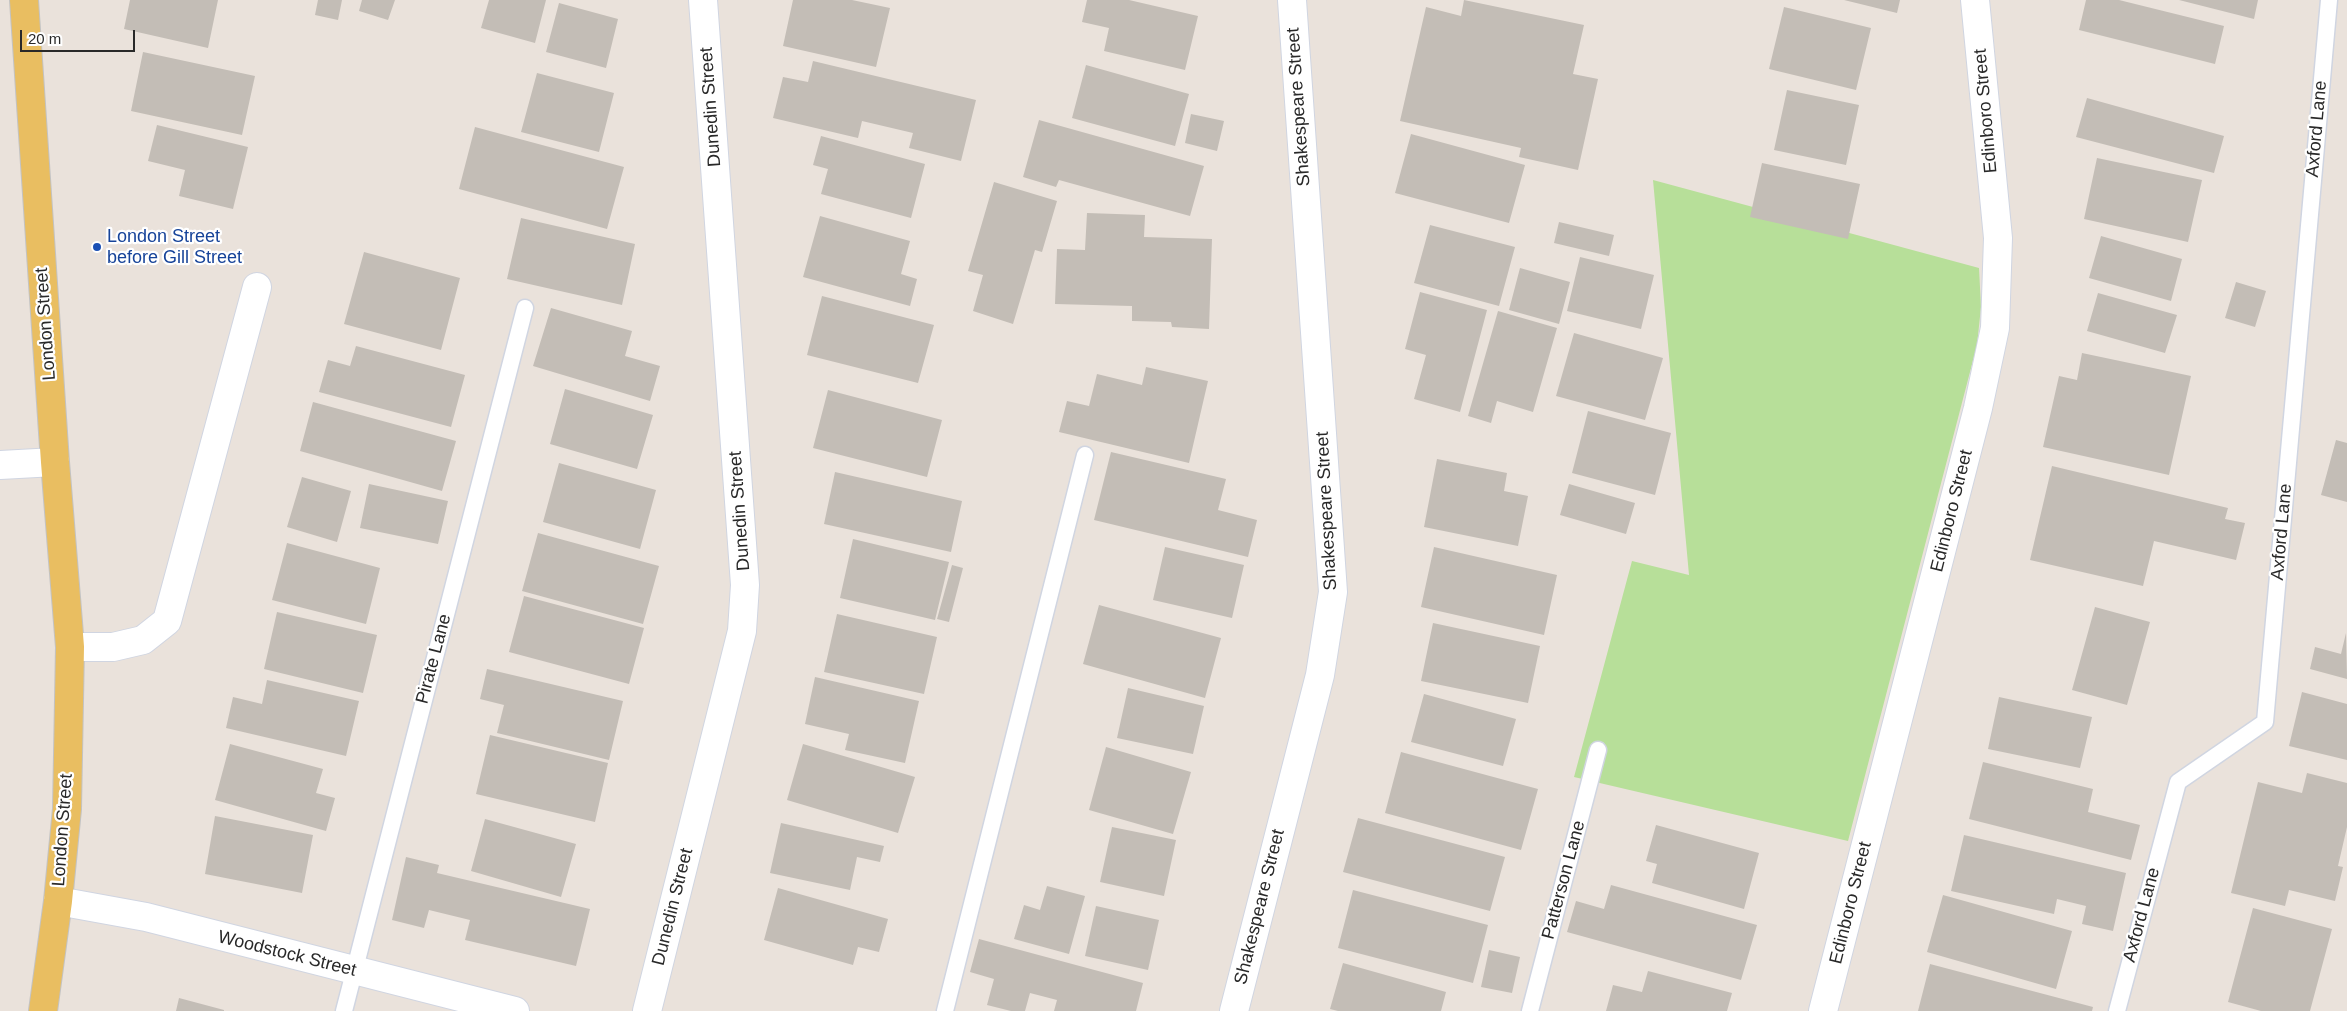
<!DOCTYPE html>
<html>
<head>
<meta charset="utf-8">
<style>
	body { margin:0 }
	#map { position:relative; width:2347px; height:1011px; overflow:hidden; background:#eae2db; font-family:Helvetica,sans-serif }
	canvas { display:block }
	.scale { position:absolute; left:20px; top:30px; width:115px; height:22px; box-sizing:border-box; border:2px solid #292929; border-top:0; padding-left:6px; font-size:15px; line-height:18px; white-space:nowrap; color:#292929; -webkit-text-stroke:4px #fff; paint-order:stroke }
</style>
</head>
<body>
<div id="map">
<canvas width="2347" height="1011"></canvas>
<div class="scale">20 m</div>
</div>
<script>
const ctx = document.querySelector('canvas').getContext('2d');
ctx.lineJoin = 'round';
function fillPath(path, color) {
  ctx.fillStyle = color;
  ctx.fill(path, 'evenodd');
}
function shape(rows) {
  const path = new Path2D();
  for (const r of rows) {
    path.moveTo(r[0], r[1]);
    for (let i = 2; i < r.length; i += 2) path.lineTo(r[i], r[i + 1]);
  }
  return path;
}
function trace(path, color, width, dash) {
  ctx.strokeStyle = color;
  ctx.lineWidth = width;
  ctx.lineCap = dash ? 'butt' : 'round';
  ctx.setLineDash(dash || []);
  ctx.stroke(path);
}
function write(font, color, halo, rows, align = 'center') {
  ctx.font = font + ' Helvetica,sans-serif';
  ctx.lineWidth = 4.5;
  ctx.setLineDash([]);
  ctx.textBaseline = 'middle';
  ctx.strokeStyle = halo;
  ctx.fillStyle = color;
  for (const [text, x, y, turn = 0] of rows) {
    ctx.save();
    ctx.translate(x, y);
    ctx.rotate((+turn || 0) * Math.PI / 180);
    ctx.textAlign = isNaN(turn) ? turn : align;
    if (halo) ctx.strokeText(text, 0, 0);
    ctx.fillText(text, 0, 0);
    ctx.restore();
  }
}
fillPath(shape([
	[1653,180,1979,268,1981,307,1977,345,1848,841,1574,777,1632,561,1689,575]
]), '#b7df99');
fillPath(shape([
	[130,0,218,0,208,48,124,29],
	[318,0,342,0,338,20,315,15],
	[362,0,395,0,388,20,359,11],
	[489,0,546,0,535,43,481,28],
	[793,0,852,0,890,8,876,67,783,46],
	[1087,0,1129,0,1198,16,1185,70,1104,51,1109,28,1082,22],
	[1464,0,1584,25,1573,74,1598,79,1578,170,1519,157,1521,148,1400,121,1426,7,1461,16],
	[1844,0,1900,0,1897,13],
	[2086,0,2119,0,2224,26,2215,64,2079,30],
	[2179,0,2258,0,2254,19],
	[559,3,618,19,606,68,546,52],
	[1784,7,1871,28,1856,90,1769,69],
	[143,52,255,76,242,135,131,111],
	[813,61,976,100,961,161,909,148,913,133,862,121,858,138,773,118,783,77,808,82],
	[1086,65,1189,94,1175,146,1072,118],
	[537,73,614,93,599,152,521,132],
	[1787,90,1859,105,1846,165,1774,150],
	[2087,98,2224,136,2214,173,2076,137],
	[1191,114,1224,121,1217,151,1185,143],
	[1039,120,1204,166,1190,216,1059,180,1056,187,1023,177],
	[157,125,248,147,233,209,179,196,185,170,148,161],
	[475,127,624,167,607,229,459,189],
	[1411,134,1525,165,1509,223,1395,193],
	[821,136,925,164,911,218,821,194,828,169,813,165],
	[2097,158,2202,180,2188,242,2084,219],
	[1762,163,1860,184,1848,239,1750,217],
	[994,182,1057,201,1042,252,1035,250,1013,324,973,311,983,275,968,271],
	[1087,213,1145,215,1144,237,1212,239,1209,329,1172,327,1171,322,1132,321,1132,306,1055,304,1057,249,1085,250],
	[820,216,910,241,901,274,917,279,910,306,803,277],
	[521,218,635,244,622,305,507,279],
	[1559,222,1614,235,1609,256,1554,243],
	[1430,225,1515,247,1499,306,1414,283],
	[2101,236,2182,259,2171,301,2089,278],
	[364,252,460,278,441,350,344,324],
	[1580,257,1654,275,1641,329,1567,311],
	[1520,268,1570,282,1559,324,1509,310],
	[2236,282,2266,291,2255,327,2225,318],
	[1420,292,1487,310,1460,412,1414,399,1426,355,1405,349],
	[2098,293,2177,315,2165,353,2087,331],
	[822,296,934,325,918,383,807,355],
	[551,308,632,331,625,356,660,366,650,401,533,366],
	[1498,311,1557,328,1533,412,1497,401,1491,423,1468,416],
	[1574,333,1663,358,1645,420,1556,396],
	[356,346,465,375,451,427,319,392,328,360,350,366],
	[2082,353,2191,376,2169,475,2043,447,2059,376,2077,380],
	[1146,367,1208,381,1189,463,1059,432,1067,401,1089,406,1097,374,1142,385],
	[565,389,653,415,637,469,550,444],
	[828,390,942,420,927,477,813,448],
	[313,402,456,441,442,491,300,451],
	[1588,411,1671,433,1655,495,1572,473],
	[2336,440,2347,443,2347,502,2321,495],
	[1111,452,1226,479,1218,510,1257,520,1248,557,1094,520],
	[1437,459,1507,473,1504,491,1528,496,1518,546,1424,527],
	[559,463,656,490,640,549,543,522],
	[2052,466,2228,508,2225,519,2245,523,2236,560,2154,541,2143,586,2030,560],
	[835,472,962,501,951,552,824,524],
	[302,477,351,491,337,542,287,527],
	[369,484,448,501,438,544,360,528],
	[1569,484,1635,503,1626,534,1560,515],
	[538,533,659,566,643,624,522,591],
	[853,539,949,562,935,620,840,598],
	[287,543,380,568,366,624,272,600],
	[1165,547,1244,565,1232,618,1153,600],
	[1434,547,1557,575,1544,635,1421,607],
	[952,565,963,568,949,622,937,619],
	[524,596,644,628,629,684,509,652],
	[1099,605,1221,638,1205,698,1083,664],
	[2095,607,2150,622,2127,705,2072,690],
	[277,612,377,635,363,693,264,669],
	[837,614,937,637,924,694,824,672],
	[1433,623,1540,646,1528,703,1421,681],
	[2346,633,2347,679,2310,669,2315,647,2341,654],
	[487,669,623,701,609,760,497,733,504,705,480,699],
	[815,677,919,701,905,763,845,750,849,734,805,724],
	[267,680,359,701,346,756,226,728,233,697,262,704],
	[1128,688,1204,706,1193,754,1117,738],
	[2302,692,2347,704,2347,760,2289,746],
	[1424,694,1516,719,1503,766,1411,742],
	[1999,697,2092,717,2080,768,1988,749],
	[490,735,608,763,595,822,476,794],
	[230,744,323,769,316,793,335,798,326,831,215,800],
	[803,744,915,777,898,833,787,800],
	[1106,747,1191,772,1173,834,1089,810],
	[1401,752,1538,789,1521,850,1385,813],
	[1983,762,2093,789,2088,812,2140,825,2131,860,1969,819],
	[2307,773,2347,783,2347,827,2338,866,2343,867,2335,901,2289,890,2285,906,2231,893,2258,782,2302,793],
	[215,816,313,835,302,893,205,874],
	[1358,818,1505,857,1490,911,1343,872],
	[485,819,576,844,561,897,471,871],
	[781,823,884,846,880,862,857,857,850,890,770,873],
	[1656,825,1759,853,1744,909,1652,883,1657,864,1646,861],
	[1112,827,1176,840,1164,896,1100,882],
	[1964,835,2126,873,2113,931,2082,924,2086,906,2057,899,2054,914,1951,891],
	[406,857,439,865,437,873,590,909,576,966,465,940,470,920,429,910,424,928,392,920],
	[1611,885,1757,925,1741,980,1567,932,1576,901,1604,909],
	[1047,886,1085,896,1069,954,1014,939,1024,905,1040,910],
	[778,888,888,919,879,952,858,947,853,965,764,940],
	[1353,890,1488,925,1473,983,1338,948],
	[1943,895,2072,931,2056,989,1927,952],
	[1096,906,1159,920,1148,970,1085,956],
	[2253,908,2332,929,2310,1011,2261,1011,2228,1002],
	[979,939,1143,983,1136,1011,1054,1011,1057,1000,1030,993,1025,1011,1011,1011,987,1005,994,979,970,972],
	[1489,950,1520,957,1512,993,1481,987],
	[1343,963,1446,992,1441,1011,1338,1011,1330,1009],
	[1930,964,2093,1007,2092,1011,1918,1011],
	[1648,971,1732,993,1727,1011,1606,1011,1613,985,1642,992],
	[179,998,224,1010,224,1011,176,1011]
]), '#c3bdb6');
const lane = shape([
	[344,1011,525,308],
	[945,1011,1085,455],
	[1530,1011,1598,750],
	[2117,1011,2178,782,2265,722,2329,0]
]);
const street = shape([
	[0,465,55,462],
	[70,647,113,647,143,640,167,621,257,287],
	[58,901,146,917,515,1011],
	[647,1011,742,631,745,585,703,0],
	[1234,1011,1320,675,1333,592,1292,0],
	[1823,1011,1978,408,1995,328,1998,238,1975,0]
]);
const primary = shape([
	[24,0,55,462,70,647,67,809,58,901,43,1011]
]);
trace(lane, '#d0d5e1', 19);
trace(street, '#d0d5e1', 30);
trace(primary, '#c3c3c3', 30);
trace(lane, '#fff', 16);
trace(street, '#fff', 28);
trace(primary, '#e9be61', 28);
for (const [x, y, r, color] of [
	[97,247,5,"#1a4fb4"]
]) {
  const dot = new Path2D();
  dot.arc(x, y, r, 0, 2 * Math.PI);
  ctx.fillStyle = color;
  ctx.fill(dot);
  trace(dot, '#fff', 2);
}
write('18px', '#292929', '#fff', [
	["Dunedin Street",711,107,-94],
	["Shakespeare Street",1299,107,-94],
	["Edinboro Street",1986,111,-95],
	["Axford Lane",2317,129,-85],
	["London Street",46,324,-94],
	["Dunedin Street",740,511,-94],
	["Shakespeare Street",1327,511,-93],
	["Edinboro Street",1952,511,-76],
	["Axford Lane",2282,532,-85],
	["Pirate Lane",434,659,-75],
	["London Street",63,830,-86],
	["Patterson Lane",1564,880,-75],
	["Edinboro Street",1851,903,-76],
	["Dunedin Street",673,907,-76],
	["Shakespeare Street",1260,907,-76],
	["Axford Lane",2142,915,-75],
	["Woodstock Street",287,954,14]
]);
write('18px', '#164399', '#fff', [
	["London Street",107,237],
	["before Gill Street",107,258]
], 'left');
</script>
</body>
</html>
